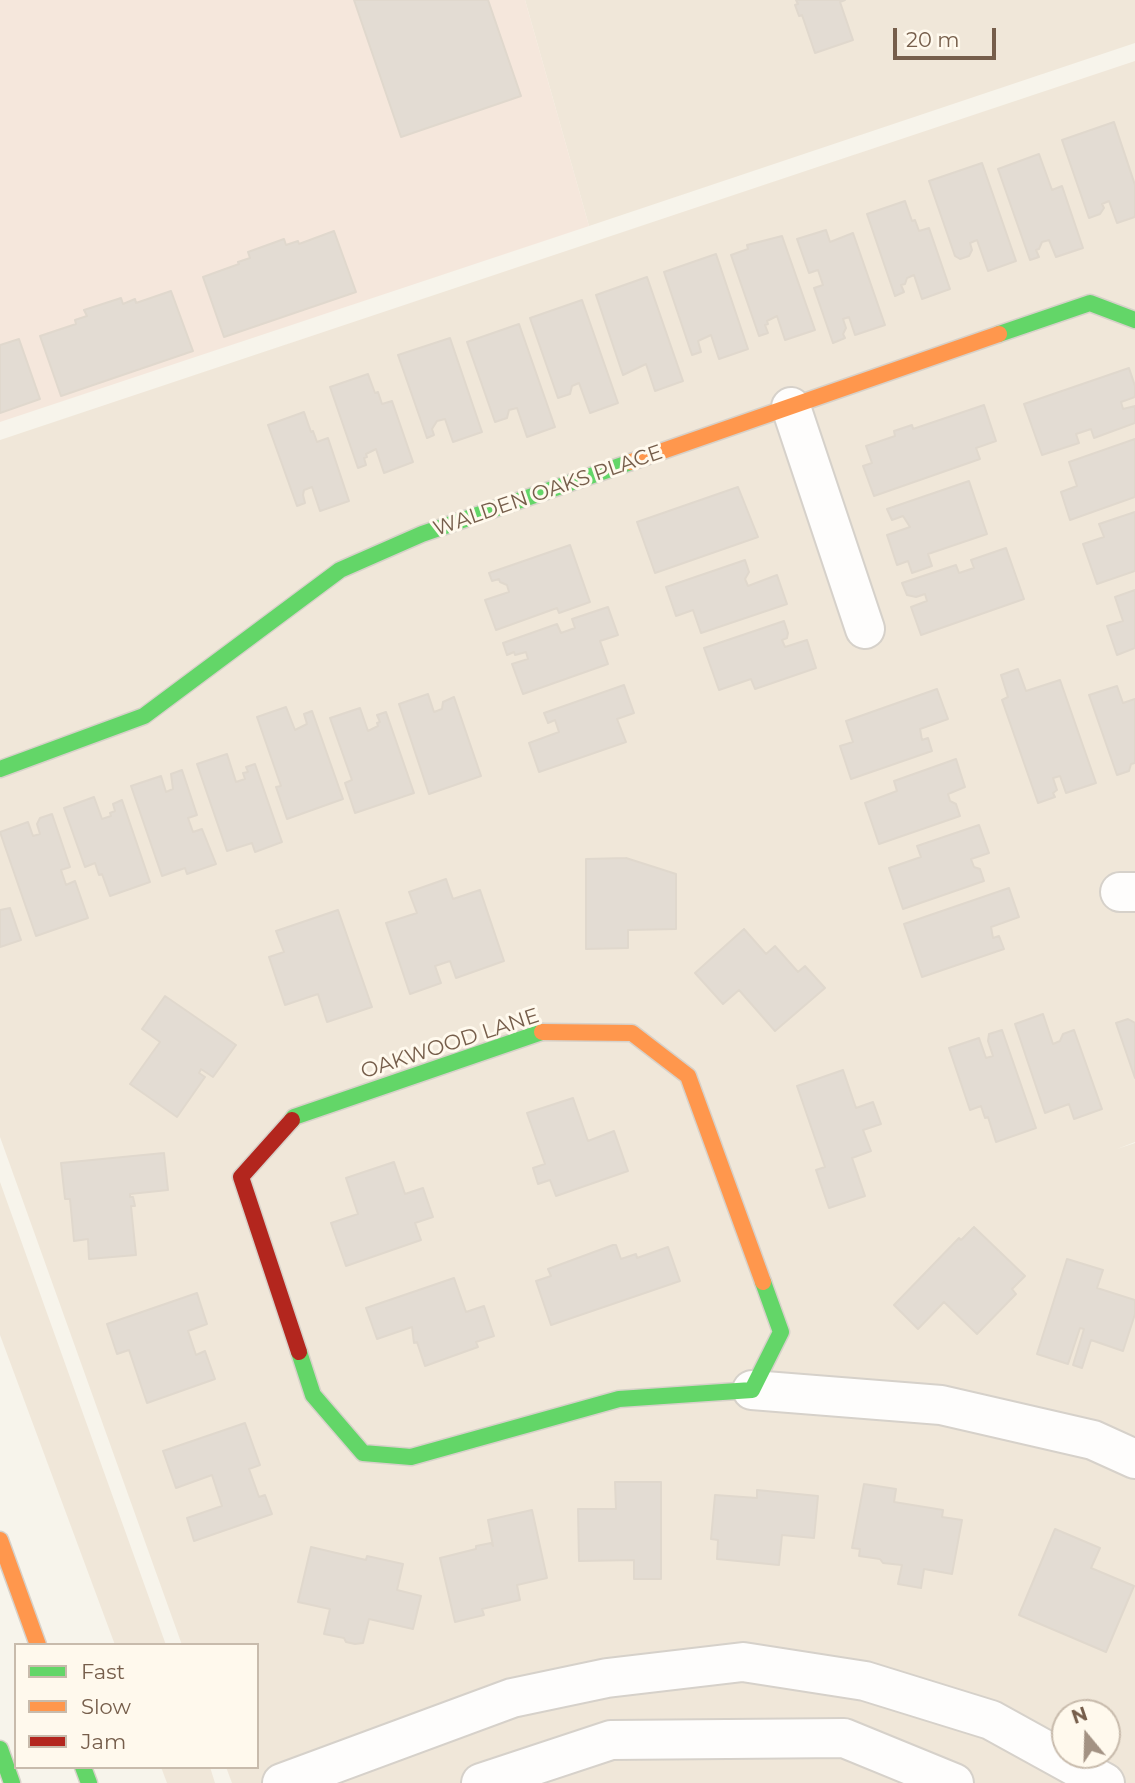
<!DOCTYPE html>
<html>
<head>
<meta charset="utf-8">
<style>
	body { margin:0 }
	#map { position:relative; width:1135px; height:1783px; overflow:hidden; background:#f7f4eb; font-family:Montserrat,sans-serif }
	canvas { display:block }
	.legend { position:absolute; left:14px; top:1643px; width:245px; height:126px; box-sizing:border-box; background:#fff9ed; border:2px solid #c8bbac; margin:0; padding:9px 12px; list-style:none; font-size:21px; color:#765e4b }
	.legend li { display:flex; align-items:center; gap:14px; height:35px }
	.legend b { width:35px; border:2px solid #c8bbac }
	.north { position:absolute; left:1051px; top:1699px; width:70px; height:70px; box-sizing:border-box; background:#fff9ed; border:2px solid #c8bbac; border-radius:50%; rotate:341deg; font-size:19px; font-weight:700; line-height:28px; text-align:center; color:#765e4b }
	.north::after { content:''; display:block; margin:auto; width:24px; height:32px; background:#a39283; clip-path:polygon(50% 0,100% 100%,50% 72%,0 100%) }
	.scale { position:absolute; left:893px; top:28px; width:103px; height:32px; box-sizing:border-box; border:4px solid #765e4b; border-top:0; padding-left:9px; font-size:21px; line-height:24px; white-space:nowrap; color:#765e4b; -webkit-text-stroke:5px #fff9ed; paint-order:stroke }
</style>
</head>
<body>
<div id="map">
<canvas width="1135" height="1783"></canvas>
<ul class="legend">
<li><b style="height:9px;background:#63d668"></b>Fast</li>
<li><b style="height:9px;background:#ff974d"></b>Slow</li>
<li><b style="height:9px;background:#b3261e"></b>Jam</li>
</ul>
<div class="north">N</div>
<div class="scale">20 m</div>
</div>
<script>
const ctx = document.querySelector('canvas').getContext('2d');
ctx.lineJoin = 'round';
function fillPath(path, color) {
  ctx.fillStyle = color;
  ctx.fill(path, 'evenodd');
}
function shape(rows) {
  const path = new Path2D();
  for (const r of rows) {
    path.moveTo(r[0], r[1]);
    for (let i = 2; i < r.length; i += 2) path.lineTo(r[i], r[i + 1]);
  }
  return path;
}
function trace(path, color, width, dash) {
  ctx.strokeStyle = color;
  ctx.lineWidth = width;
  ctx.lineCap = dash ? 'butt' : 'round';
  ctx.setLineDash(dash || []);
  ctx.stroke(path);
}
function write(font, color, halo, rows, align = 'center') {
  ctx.font = font + ' Montserrat,sans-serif';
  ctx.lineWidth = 6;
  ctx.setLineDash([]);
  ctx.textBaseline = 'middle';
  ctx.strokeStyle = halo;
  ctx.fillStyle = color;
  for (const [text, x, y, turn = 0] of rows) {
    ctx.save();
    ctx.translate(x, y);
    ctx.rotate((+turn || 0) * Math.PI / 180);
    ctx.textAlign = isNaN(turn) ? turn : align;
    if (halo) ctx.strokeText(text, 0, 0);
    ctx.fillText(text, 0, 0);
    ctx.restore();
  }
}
fillPath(shape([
	[525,0,1135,0,1135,43,589,226],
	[1135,61,1135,1142,1117,1149,1135,1143,1135,1783,232,1783,226,1767,257,1767,257,1645,182,1645,0,1137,0,440],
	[1065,1713,1107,1713,1107,1755,1065,1755],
	[0,1182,166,1645,115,1645,0,1335],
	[161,1767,210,1767,215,1783,167,1783]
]), '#f0e7d9');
fillPath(shape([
	[0,0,525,0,589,226,0,422]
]), '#f5e7dc');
const building = shape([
	[354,0,488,0,521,96,401,137,354,0],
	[796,0,845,0,840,2,853,40,815,53,802,15,799,16,795,5,798,4,796,0],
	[1114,122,1135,185,1135,217,1117,223,1109,201,1102,204,1104,208,1100,214,1089,218,1062,140,1114,122],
	[1039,154,1052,190,1062,186,1083,248,1056,257,1049,240,1042,242,1039,249,1036,250,1039,257,1030,260,998,169,1039,154],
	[982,163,1016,261,988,271,977,240,970,243,972,250,969,256,960,259,955,256,929,181,982,163],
	[905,201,912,221,915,220,919,231,929,228,950,289,922,299,914,275,907,278,905,284,901,285,904,292,895,296,867,214,905,201],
	[826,230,830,242,853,233,885,325,855,335,849,317,843,319,846,328,843,334,845,338,833,343,814,288,823,285,818,270,809,273,797,239,826,230],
	[334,231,356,292,224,337,203,277,239,264,238,262,250,258,248,252,284,239,286,245,298,241,299,244,334,231],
	[782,236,815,330,785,340,777,316,767,321,768,324,765,325,768,333,759,336,731,255,748,249,747,245,782,236],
	[716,254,748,349,719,359,711,335,698,341,701,352,692,355,664,272,716,254],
	[647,277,683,381,655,391,646,364,623,375,596,295,647,277],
	[171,291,193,351,61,396,40,336,76,324,75,320,87,316,84,310,121,298,123,304,135,299,136,303,171,291],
	[582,300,618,403,590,413,579,383,572,386,570,394,558,398,530,318,582,300],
	[519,324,555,427,527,437,517,408,509,410,507,418,495,422,467,342,519,324],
	[450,338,482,432,453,442,445,419,437,421,432,429,434,435,427,438,398,355,450,338],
	[19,339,40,399,0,413,0,345,19,339],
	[1129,368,1135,386,1135,397,1121,402,1123,409,1135,406,1135,423,1094,438,1091,429,1076,434,1079,443,1042,455,1024,404,1129,368],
	[368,374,375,393,378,392,382,404,392,401,413,462,384,473,376,449,366,454,367,457,364,458,366,465,358,468,330,387,368,374],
	[984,405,996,441,976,448,980,459,874,496,863,466,872,463,866,446,895,436,894,431,912,425,913,429,984,405],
	[304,412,311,432,313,431,317,442,328,438,349,501,320,511,312,487,304,490,303,495,305,503,297,506,268,425,304,412],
	[1135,439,1135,497,1070,520,1061,492,1077,486,1069,462,1135,439],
	[969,481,987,534,928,554,932,566,912,573,908,561,897,565,887,535,910,527,903,516,892,520,887,509,969,481],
	[738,487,758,537,655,573,637,522,738,487],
	[1135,512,1135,571,1097,584,1083,544,1104,537,1099,524,1135,512],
	[570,545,590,602,559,613,557,608,496,630,485,600,509,592,507,585,500,582,499,579,492,581,489,573,570,545],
	[1006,548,1024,599,921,635,911,607,927,601,925,594,916,597,907,595,902,583,956,565,959,573,974,568,971,560,1006,548],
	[745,560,749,572,745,579,748,586,777,575,787,604,701,633,693,610,676,616,666,587,745,560],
	[1135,590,1135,648,1117,655,1107,626,1123,621,1115,597,1135,590],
	[608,607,618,635,600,641,608,664,523,694,512,664,528,659,526,652,515,655,514,652,507,655,503,643,557,624,561,633,575,628,572,619,608,607],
	[784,621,788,633,787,638,782,640,785,647,807,640,816,668,755,689,751,679,719,690,704,648,784,621],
	[1018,669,1026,691,1060,680,1096,783,1066,793,1060,776,1053,778,1057,790,1053,793,1055,797,1038,803,1002,700,1008,697,1001,675,1018,669],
	[624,685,634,713,617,719,626,742,539,772,529,743,559,732,555,720,548,723,544,713,624,685],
	[1117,686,1123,703,1135,699,1135,763,1131,764,1129,771,1117,775,1089,695,1117,686],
	[937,689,948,719,920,729,922,740,928,738,932,751,851,779,840,746,853,742,846,721,937,689],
	[428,694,434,712,442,709,443,702,454,697,481,776,429,794,399,704,428,694],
	[286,707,295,730,307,724,304,714,312,711,343,799,287,819,276,787,281,786,257,717,286,707],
	[360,708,368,731,378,726,377,723,380,722,377,715,386,712,414,793,355,813,345,783,352,780,330,718,360,708],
	[227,754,236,782,245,779,243,773,248,772,246,767,255,764,282,842,255,852,252,843,227,851,197,764,227,754],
	[956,759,965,787,948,794,950,801,956,804,960,816,879,844,865,803,897,791,894,781,956,759],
	[182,770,197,815,188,818,193,832,202,829,216,864,187,874,185,868,162,876,131,786,161,776,166,792,173,789,171,774,182,770],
	[94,797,102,819,111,816,110,813,115,811,113,804,122,800,150,882,110,896,102,874,99,875,95,863,85,867,64,808,94,797],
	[52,814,70,867,61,870,66,885,75,881,88,918,36,936,0,832,28,822,33,836,40,834,37,824,40,818,52,814],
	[979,825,989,853,971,859,974,867,980,869,984,881,903,909,889,868,921,857,917,846,979,825],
	[626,858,676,874,676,929,628,930,628,948,586,949,586,859,626,858],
	[446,879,453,899,480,890,504,961,456,978,450,961,435,966,441,983,410,994,386,923,417,913,409,892,446,879],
	[1009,888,1019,917,991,927,993,938,999,936,1004,949,922,977,904,924,1009,888],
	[10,908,21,940,0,947,0,910,10,908],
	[338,910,372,1007,327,1022,318,994,285,1005,269,957,284,952,276,931,338,910],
	[744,929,766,954,775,946,798,972,805,966,825,988,775,1031,739,990,723,1004,695,973,744,929],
	[165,996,236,1045,213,1077,201,1069,199,1073,205,1077,177,1117,130,1084,160,1042,142,1029,165,996],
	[1043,1014,1053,1044,1060,1041,1063,1034,1074,1030,1102,1109,1074,1119,1069,1104,1045,1113,1015,1024,1043,1014],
	[1128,1019,1135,1023,1135,1078,1116,1023,1128,1019],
	[1002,1030,1036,1128,996,1142,988,1117,985,1118,981,1106,970,1110,949,1048,979,1038,986,1058,993,1056,988,1041,989,1034,1002,1030],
	[843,1070,856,1108,873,1102,881,1124,863,1130,871,1151,852,1158,865,1196,829,1208,816,1170,825,1167,797,1086,843,1070],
	[573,1098,588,1141,614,1131,628,1171,556,1196,550,1180,538,1184,533,1168,545,1164,527,1113,573,1098],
	[164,1153,168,1190,130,1194,130,1197,133,1197,135,1206,131,1206,136,1255,89,1259,88,1239,74,1241,70,1199,65,1199,61,1163,164,1153],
	[394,1162,405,1194,423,1188,433,1217,415,1223,421,1240,346,1266,331,1223,358,1214,346,1178,394,1162],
	[974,1227,1025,1276,1012,1289,1016,1294,977,1334,944,1302,918,1329,894,1305,959,1238,961,1240,974,1227],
	[613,1245,616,1245,621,1259,636,1254,637,1258,668,1247,680,1281,551,1325,536,1281,551,1276,548,1269,613,1245],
	[1067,1259,1103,1270,1097,1288,1135,1300,1135,1314,1123,1351,1091,1340,1082,1368,1073,1365,1084,1329,1080,1328,1068,1364,1037,1354,1067,1259],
	[454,1278,466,1312,484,1306,494,1336,476,1342,478,1347,425,1366,417,1342,414,1343,412,1327,377,1339,366,1308,454,1278],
	[197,1293,207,1324,188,1331,196,1355,205,1351,215,1379,147,1403,129,1350,117,1354,107,1324,197,1293],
	[245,1423,260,1465,249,1469,259,1497,265,1495,272,1514,194,1541,187,1518,222,1506,212,1475,176,1488,163,1451,245,1423],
	[615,1482,661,1482,661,1579,634,1579,634,1560,579,1561,578,1509,616,1509,615,1482],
	[864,1484,896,1489,894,1502,943,1510,942,1517,962,1520,952,1574,924,1569,921,1588,898,1584,902,1565,883,1563,880,1559,859,1556,860,1549,852,1548,864,1484],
	[757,1490,818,1496,814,1538,782,1535,779,1565,717,1559,718,1540,711,1539,715,1495,757,1498,757,1490],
	[532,1510,547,1578,517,1585,520,1600,482,1609,484,1615,455,1622,440,1558,476,1549,476,1546,491,1543,493,1546,488,1520,532,1510],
	[1055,1529,1100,1548,1091,1568,1134,1586,1106,1652,1019,1615,1055,1529],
	[311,1547,366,1560,367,1556,403,1564,397,1590,421,1596,413,1629,369,1619,363,1643,355,1644,346,1642,344,1638,324,1634,330,1609,298,1602,311,1547]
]);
fillPath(building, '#e3dcd3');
trace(building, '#e0d8cd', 2);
const street = shape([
	[791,407,865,629],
	[1120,892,1135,892],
	[752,1390,941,1405,1093,1440,1135,1459],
	[282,1783,512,1698,607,1678,743,1662,865,1681,991,1720,1105,1783],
	[481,1783,611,1740,844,1738,954,1783]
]);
const fast = shape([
	[999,334,1090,303,1135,320],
	[0,769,144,716,340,570,422,534,631,462],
	[292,1120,294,1117,542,1032],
	[299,1352,313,1395,363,1453,411,1457,619,1399,752,1390,781,1332,763,1282],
	[0,1749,12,1783],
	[83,1767,89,1783]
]);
const slow = shape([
	[631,462,999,334],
	[542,1032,632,1033,688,1076,763,1282],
	[0,1540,38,1645]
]);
const jam = shape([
	[292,1120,241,1177,299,1352]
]);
trace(street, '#d6d1ca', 42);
trace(fast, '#d7d1c9', 19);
trace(slow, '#d7d1c9', 19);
trace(jam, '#d7d1c9', 19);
trace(street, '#fefdfc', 38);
trace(fast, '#63d668', 16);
trace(slow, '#ff974d', 16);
trace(jam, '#b3261e', 16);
write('21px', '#765e4b', '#fff9ed', [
	["WALDEN OAKS PLACE",548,491,-19],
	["OAKWOOD LANE",450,1044,-18]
]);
</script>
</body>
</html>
